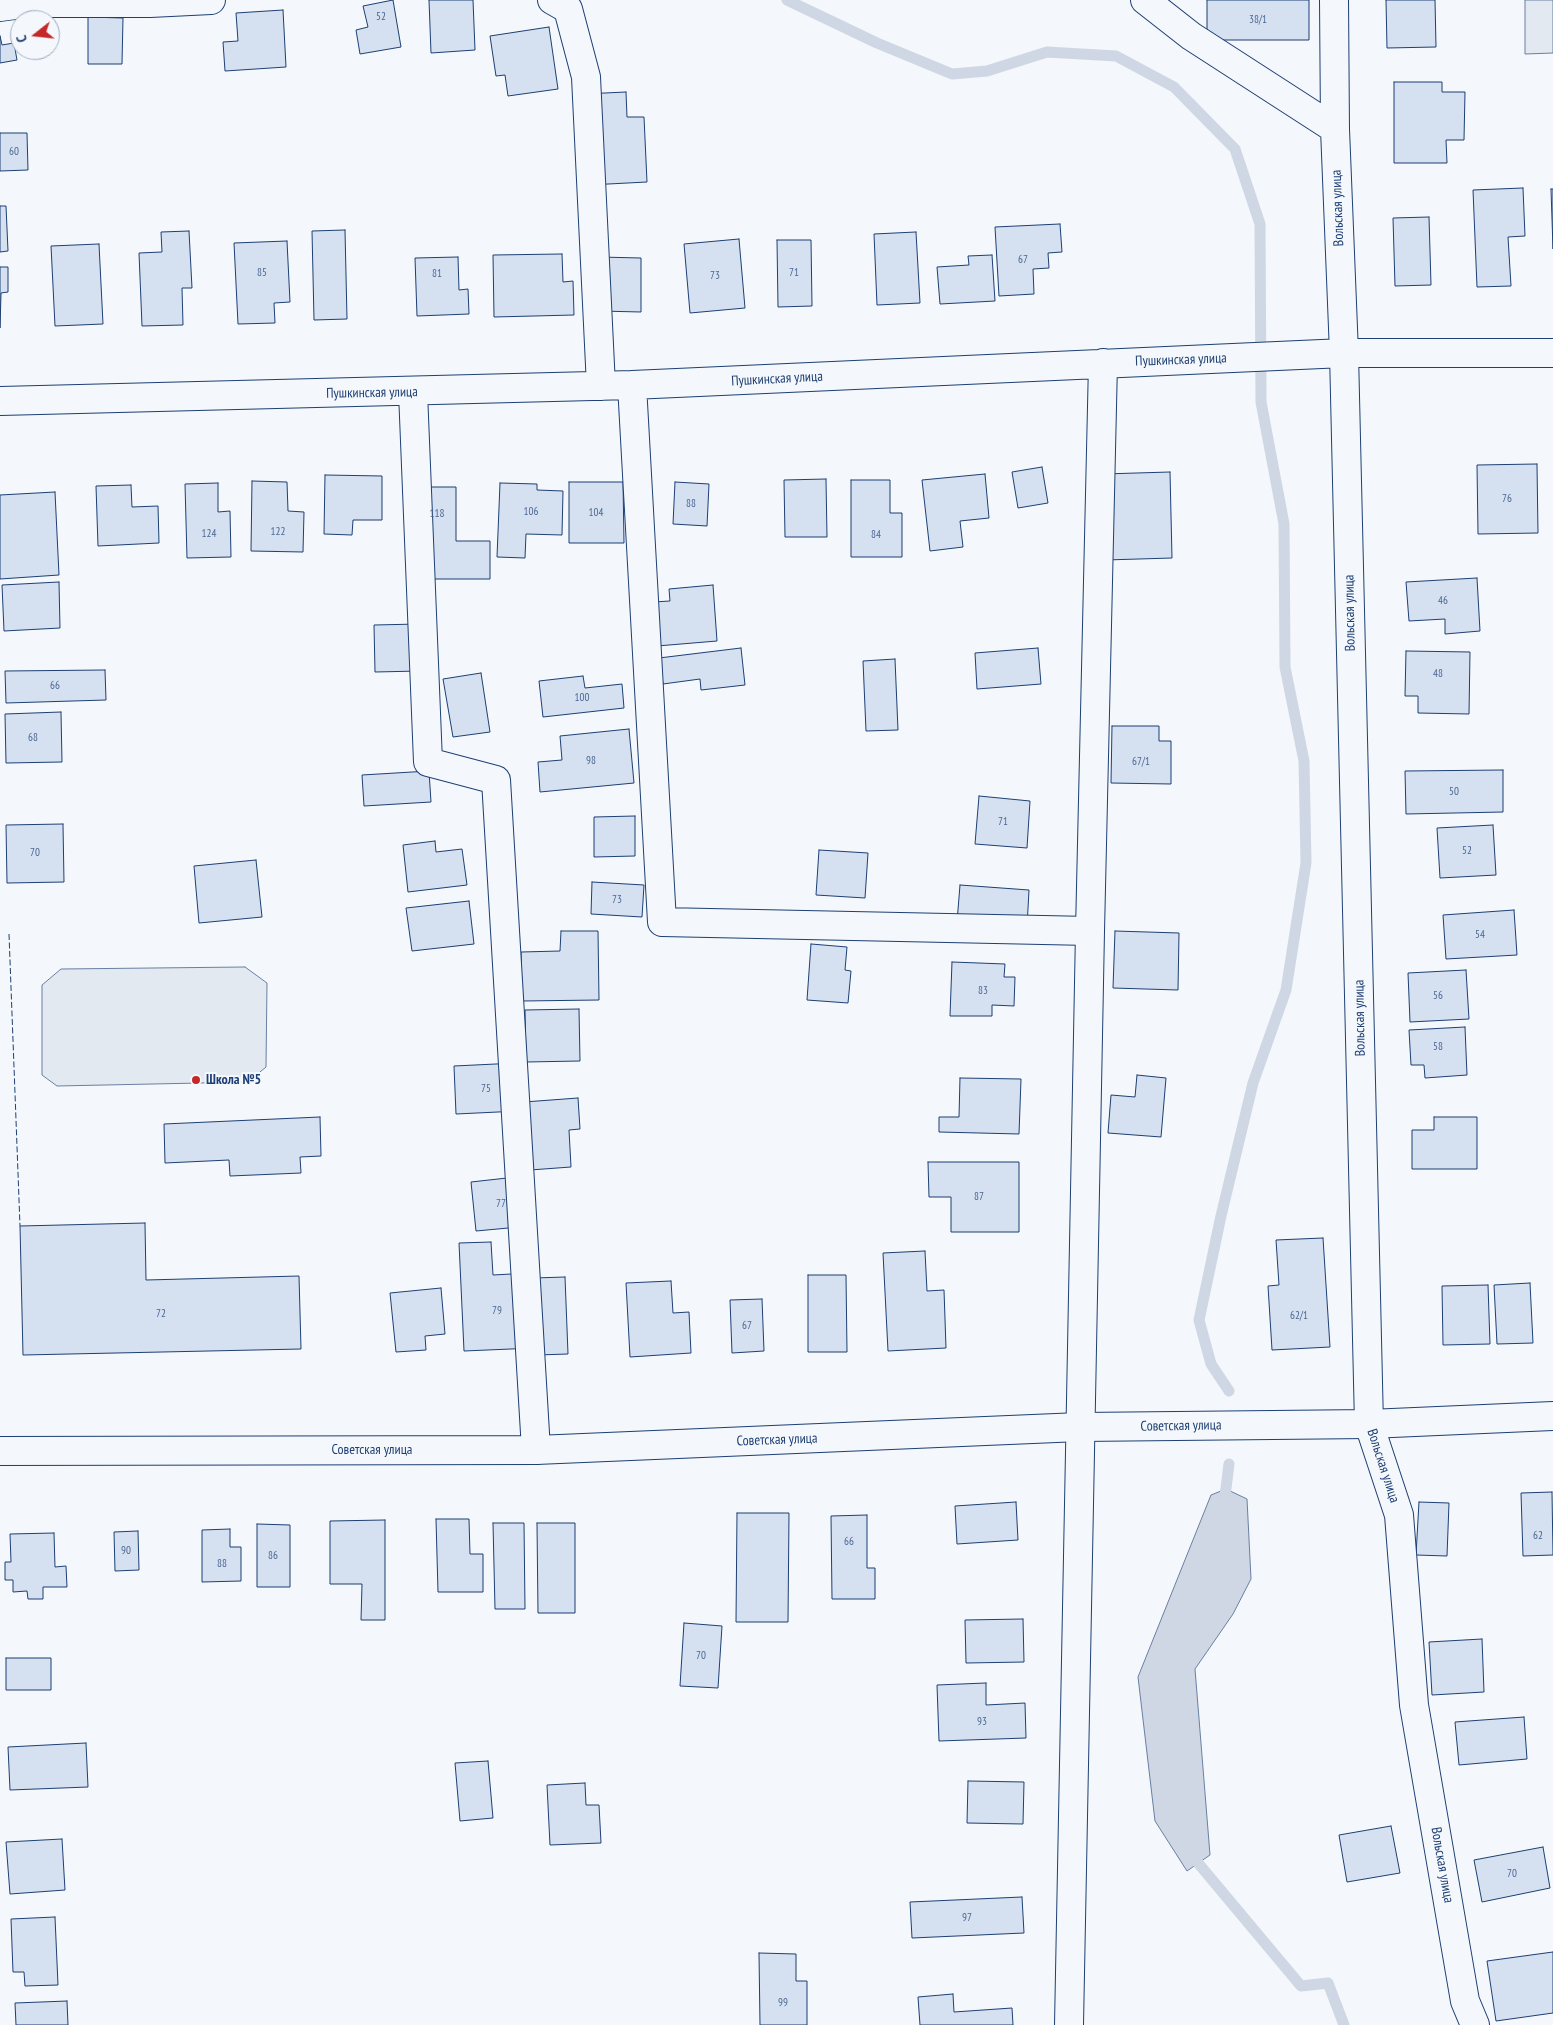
<!DOCTYPE html>
<html>
<head>
<meta charset="utf-8">
<style>
	body { margin:0 }
	#map { position:relative; width:1553px; height:2025px; overflow:hidden; background:#f4f7fb; font-family:"PT Sans Narrow",sans-serif }
	canvas { display:block }
	.north { position:absolute; left:10px; top:10px; width:50px; height:50px; box-sizing:border-box; background:#f4f7fb; border:1px solid #9eadc5; border-radius:50%; rotate:254deg; font-size:14px; font-weight:700; line-height:20px; text-align:center; color:#1d3f73 }
	.north::after { content:''; display:block; margin:auto; width:18px; height:22px; background:#c62828; clip-path:polygon(50% 0,100% 100%,50% 72%,0 100%) }
</style>
</head>
<body>
<div id="map">
<canvas width="1553" height="2025"></canvas>
<div class="north">С</div>
</div>
<script>
const ctx = document.querySelector('canvas').getContext('2d');
ctx.lineJoin = 'round';
function fillPath(path, color) {
  ctx.fillStyle = color;
  ctx.fill(path, 'evenodd');
}
function shape(rows) {
  const path = new Path2D();
  for (const r of rows) {
    path.moveTo(r[0], r[1]);
    for (let i = 2; i < r.length; i += 2) path.lineTo(r[i], r[i + 1]);
  }
  return path;
}
function trace(path, color, width, dash) {
  ctx.strokeStyle = color;
  ctx.lineWidth = width;
  ctx.lineCap = dash ? 'butt' : 'round';
  ctx.setLineDash(dash || []);
  ctx.stroke(path);
}
function write(font, color, halo, rows, align = 'center') {
  ctx.font = font + ' "PT Sans Narrow",sans-serif';
  ctx.lineWidth = 4;
  ctx.setLineDash([]);
  ctx.textBaseline = 'middle';
  ctx.strokeStyle = halo;
  ctx.fillStyle = color;
  for (const [text, x, y, turn = 0] of rows) {
    ctx.save();
    ctx.translate(x, y);
    ctx.rotate((+turn || 0) * Math.PI / 180);
    ctx.textAlign = isNaN(turn) ? turn : align;
    if (halo) ctx.strokeText(text, 0, 0);
    ctx.fillText(text, 0, 0);
    ctx.restore();
  }
}
const green = shape([
	[1525,0,1553,0,1553,53,1525,54,1525,0],
	[245,967,267,983,266,1067,248,1082,57,1086,42,1075,42,985,61,969,245,967]
]);
fillPath(green, '#e3e9f0');
trace(green, '#687fa3', 1);
const water = shape([
	[1226,1489,1247,1499,1251,1579,1233,1614,1195,1669,1210,1855,1187,1871,1155,1821,1138,1677,1211,1495,1226,1489]
]);
fillPath(water, '#cfd7e4');
trace(water, '#687fa3', 1);
trace(shape([
	[787,0,877,43,952,74,987,71,1047,52,1116,56,1174,87,1235,149,1260,224,1261,402,1284,524,1285,667,1304,761,1306,863,1286,990,1253,1083,1221,1216,1199,1320,1211,1364,1229,1391],
	[1224,1504,1229,1464],
	[1194,1850,1198,1863,1301,1986,1328,1983,1344,2025]
]), '#cfd7e4', 11);
const building = shape([
	[393,0,401,47,360,54,356,30,368,27,363,6,393,0],
	[429,0,473,0,475,50,431,53,429,0],
	[1207,0,1309,0,1309,40,1207,40,1207,0],
	[1386,0,1435,0,1436,47,1387,48,1386,0],
	[283,10,286,67,225,71,223,42,238,41,236,13,283,10],
	[88,17,123,18,122,64,88,64,88,17],
	[549,27,558,89,508,96,505,75,496,76,490,36,549,27],
	[0,36,2,45,14,43,17,60,0,63,0,36],
	[1394,82,1442,82,1442,92,1465,92,1464,140,1446,140,1447,163,1394,163,1394,82],
	[626,92,627,117,644,117,647,182,589,185,584,94,626,92],
	[0,133,27,133,28,170,0,171,0,133],
	[1523,188,1525,236,1508,237,1511,286,1477,287,1473,190,1523,188],
	[1551,189,1553,189,1553,249,1551,189],
	[0,206,6,206,8,251,0,252,0,206],
	[1429,217,1431,285,1395,286,1393,218,1429,217],
	[1060,224,1062,252,1048,253,1049,268,1033,269,1034,294,999,296,995,227,1060,224],
	[345,230,347,319,314,320,312,231,345,230],
	[189,231,192,288,182,288,183,325,142,326,139,253,162,252,161,232,189,231],
	[916,232,920,303,877,305,874,234,916,232],
	[739,239,745,308,690,313,684,244,739,239],
	[777,240,811,240,812,306,778,307,777,240],
	[287,241,290,302,274,303,275,323,238,324,234,243,287,241],
	[99,244,103,324,55,326,51,246,99,244],
	[562,254,563,282,573,281,574,315,494,317,493,255,562,254],
	[992,255,995,301,940,304,937,267,969,265,968,256,992,255],
	[458,257,459,290,468,289,469,314,417,316,415,258,458,257],
	[599,257,641,258,641,312,599,311,599,257],
	[0,267,8,267,8,292,1,293,0,328,0,267],
	[1537,464,1538,533,1478,534,1477,465,1537,464],
	[1042,467,1048,503,1018,508,1012,472,1042,467],
	[1170,472,1172,558,1105,560,1103,474,1170,472],
	[985,474,989,518,960,521,963,547,930,551,922,480,985,474],
	[325,475,382,476,382,520,353,520,352,535,324,534,325,475],
	[826,479,827,537,785,537,784,480,826,479],
	[851,480,890,480,890,513,902,513,902,557,851,557,851,480],
	[252,481,287,482,288,511,304,512,303,552,251,551,252,481],
	[569,482,623,482,624,543,569,543,569,482],
	[675,482,709,484,707,526,673,524,675,482],
	[218,483,218,512,230,511,231,557,187,558,185,484,218,483],
	[500,483,537,484,537,490,563,491,562,535,526,534,525,558,497,557,500,483],
	[131,485,132,507,158,506,159,543,98,546,96,486,131,485],
	[419,487,456,487,456,541,490,541,490,579,419,579,419,487],
	[55,492,59,575,0,579,0,495,55,492],
	[1477,578,1480,631,1445,634,1445,619,1409,621,1406,582,1477,578],
	[59,582,60,628,4,631,2,585,59,582],
	[713,585,717,641,657,646,653,602,670,601,669,589,713,585],
	[419,624,420,671,375,672,374,625,419,624],
	[741,648,745,685,701,690,700,679,663,684,659,658,741,648],
	[1038,648,1041,684,977,689,975,653,1038,648],
	[1406,651,1470,652,1469,714,1418,713,1418,696,1405,696,1406,651],
	[895,659,898,730,866,731,863,661,895,659],
	[105,670,106,700,6,703,5,671,105,670],
	[481,673,490,732,453,737,443,679,481,673],
	[583,676,585,688,622,684,624,708,543,717,539,681,583,676],
	[61,712,62,762,6,763,5,714,61,712],
	[1112,726,1159,726,1159,741,1171,741,1171,784,1111,783,1112,726],
	[629,729,634,783,540,792,538,762,562,760,560,736,629,729],
	[1503,770,1503,812,1406,814,1405,771,1503,770],
	[429,771,431,802,364,806,362,775,429,771],
	[979,796,1030,801,1027,848,975,844,979,796],
	[635,816,635,856,594,857,594,817,635,816],
	[63,824,64,882,7,883,6,825,63,824],
	[1493,825,1496,875,1440,878,1437,828,1493,825],
	[435,841,436,852,462,849,467,885,408,892,403,845,435,841],
	[819,850,868,853,865,898,816,895,819,850],
	[256,860,262,917,199,923,194,866,256,860],
	[592,882,644,885,642,917,591,914,592,882],
	[960,885,1029,890,1027,927,957,922,960,885],
	[469,901,474,944,412,951,406,908,469,901],
	[1514,910,1517,955,1446,959,1443,915,1514,910],
	[561,931,598,931,599,1000,522,1001,521,952,560,951,561,931],
	[1115,931,1179,933,1178,990,1113,988,1115,931],
	[811,944,847,947,845,970,851,971,848,1003,807,1000,811,944],
	[952,962,1005,964,1004,977,1015,977,1014,1006,992,1005,992,1016,950,1016,952,962],
	[1466,970,1469,1019,1410,1022,1408,973,1466,970],
	[579,1009,580,1061,526,1062,525,1010,579,1009],
	[1465,1027,1467,1075,1425,1078,1424,1065,1411,1065,1409,1030,1465,1027],
	[517,1063,519,1111,456,1114,454,1066,517,1063],
	[1137,1075,1166,1078,1161,1137,1108,1133,1111,1095,1135,1097,1137,1075],
	[960,1078,1021,1079,1019,1134,939,1132,939,1117,959,1117,960,1078],
	[578,1098,580,1129,569,1130,571,1167,530,1170,524,1102,578,1098],
	[320,1117,321,1156,300,1157,301,1173,230,1176,229,1160,165,1163,164,1124,320,1117],
	[1434,1117,1477,1117,1477,1169,1412,1169,1412,1130,1434,1130,1434,1117],
	[928,1162,1019,1162,1019,1232,951,1232,951,1197,929,1197,928,1162],
	[525,1176,530,1226,476,1231,471,1182,525,1176],
	[145,1223,146,1280,299,1276,301,1349,23,1355,20,1226,145,1223],
	[1323,1238,1330,1347,1272,1350,1268,1286,1279,1285,1276,1240,1323,1238],
	[491,1242,493,1275,530,1273,534,1348,464,1351,459,1243,491,1242],
	[925,1251,927,1291,944,1290,946,1348,888,1351,883,1253,925,1251],
	[808,1275,846,1275,847,1352,808,1352,808,1275],
	[565,1277,568,1354,537,1355,534,1278,565,1277],
	[671,1281,673,1313,689,1312,691,1353,630,1357,626,1283,671,1281],
	[1530,1283,1533,1343,1497,1344,1494,1285,1530,1283],
	[1488,1285,1490,1344,1443,1345,1442,1286,1488,1285],
	[441,1288,445,1334,425,1336,426,1350,396,1352,390,1293,441,1288],
	[762,1299,764,1351,732,1353,730,1300,762,1299],
	[1552,1492,1553,1555,1523,1556,1521,1493,1552,1492],
	[1016,1502,1018,1540,957,1544,955,1506,1016,1502],
	[1419,1502,1449,1503,1447,1556,1416,1555,1419,1502],
	[737,1513,789,1513,788,1622,736,1622,737,1513],
	[867,1515,867,1568,875,1568,875,1599,832,1599,831,1516,867,1515],
	[436,1519,469,1519,470,1554,483,1554,483,1592,438,1592,436,1519],
	[385,1520,385,1620,361,1620,362,1584,330,1584,330,1521,385,1520],
	[493,1523,524,1523,525,1609,495,1609,493,1523],
	[537,1523,575,1523,575,1613,538,1613,537,1523],
	[257,1524,290,1525,290,1587,257,1587,257,1524],
	[230,1529,230,1547,241,1547,241,1581,202,1582,202,1530,230,1529],
	[138,1531,139,1570,115,1571,114,1532,138,1531],
	[54,1533,55,1567,66,1566,67,1587,43,1587,43,1599,28,1599,27,1591,13,1592,13,1580,5,1580,5,1562,11,1562,10,1534,54,1533],
	[1023,1619,1024,1662,966,1663,965,1620,1023,1619],
	[684,1623,722,1626,718,1688,680,1686,684,1623],
	[1482,1639,1484,1692,1432,1695,1429,1642,1482,1639],
	[6,1658,51,1658,51,1690,6,1690,6,1658],
	[986,1683,986,1705,1025,1703,1026,1738,939,1741,937,1685,986,1683],
	[1524,1717,1527,1759,1459,1765,1455,1722,1524,1717],
	[86,1743,88,1787,10,1790,8,1747,86,1743],
	[488,1761,493,1818,460,1821,455,1763,488,1761],
	[968,1781,1024,1782,1023,1824,967,1823,968,1781],
	[585,1783,586,1805,599,1805,601,1843,550,1845,547,1785,585,1783],
	[1391,1826,1400,1873,1347,1882,1339,1835,1391,1826],
	[62,1839,65,1890,10,1894,6,1842,62,1839],
	[1543,1847,1550,1888,1482,1902,1474,1860,1543,1847],
	[1022,1897,1024,1933,912,1938,910,1902,1022,1897],
	[55,1917,58,1985,25,1986,24,1972,13,1972,11,1919,55,1917],
	[1553,1952,1553,2013,1496,2021,1487,1961,1553,1952],
	[759,1953,796,1954,796,1981,807,1981,807,2025,760,2025,759,1953],
	[953,1994,954,2012,1012,2008,1013,2025,920,2025,918,1997,953,1994],
	[67,2001,68,2025,16,2025,15,2003,67,2001]
]);
fillPath(building, '#d5e0f0');
trace(building, '#1d3f73', 1);
const minor = shape([
	[552,0,568,9,586,77,601,386],
	[1145,0,1191,36,1335,129],
	[1334,0,1335,129,1344,353,1369,1424,1399,1515,1414,1705,1465,2001,1475,2025],
	[0,7,30,3,150,3,211,0],
	[632,385,662,922,1090,931],
	[413,392,428,762,496,780,536,1450],
	[0,401,632,385,1344,353,1553,353],
	[1069,2025,1090,931,1103,363]
]);
const major = shape([
	[0,1451,536,1450,1080,1427,1369,1424,1553,1416]
]);
trace(minor, '#1d3f73', 30);
trace(major, '#1d3f73', 30);
trace(minor, '#f4f7fb', 28);
trace(major, '#f4f7fb', 28);
trace(shape([
	[9,934,20,1226]
]), '#1d3f73', 1, [6, 2.5]);
for (const [x, y, r, color] of [
	[196,1080,5,"#c62828"]
]) {
  const dot = new Path2D();
  dot.arc(x, y, r, 0, 2 * Math.PI);
  ctx.fillStyle = color;
  ctx.fill(dot);
  trace(dot, '#f4f7fb', 2);
}
write('11px', '#4b6792', null, [
	["52",381,17],
	["38/1",1258,20],
	["60",14,152],
	["67",1023,260],
	["85",262,273],
	["71",794,273],
	["81",437,274],
	["73",715,276],
	["76",1507,499],
	["88",691,504],
	["106",531,512],
	["104",596,513],
	["118",437,514],
	["122",278,532],
	["124",209,534],
	["84",876,535],
	["46",1443,601],
	["48",1438,674],
	["66",55,686],
	["100",582,698],
	["68",33,738],
	["98",591,761],
	["67/1",1141,762],
	["50",1454,792],
	["71",1003,822],
	["52",1467,851],
	["70",35,853],
	["73",617,900],
	["54",1480,935],
	["83",983,991],
	["56",1438,996],
	["58",1438,1047],
	["75",486,1089],
	["87",979,1197],
	["77",501,1204],
	["79",497,1311],
	["72",161,1314],
	["62/1",1299,1316],
	["67",747,1326],
	["62",1538,1536],
	["66",849,1542],
	["90",126,1551],
	["86",273,1556],
	["88",222,1564],
	["70",701,1656],
	["93",982,1722],
	["70",1512,1874],
	["97",967,1918],
	["99",783,2003]
]);
write('14px', '#1d3f73', '#f4f7fb', [
	["Вольская улица",1338,208,-92],
	["Пушкинская улица",1181,360,-2],
	["Пушкинская улица",777,379,-3],
	["Пушкинская улица",372,393,-1],
	["Вольская улица",1350,613,-91],
	["Вольская улица",1360,1018,-91],
	["Советская улица",1181,1426,-1],
	["Советская улица",777,1440,-2],
	["Советская улица",372,1450],
	["Вольская улица",1383,1466,72],
	["Вольская улица",1442,1865,80]
]);
write('bold 14px', '#1d3f73', '#f4f7fb', [
	["Школа №5",206,1080]
], 'left');
</script>
</body>
</html>
